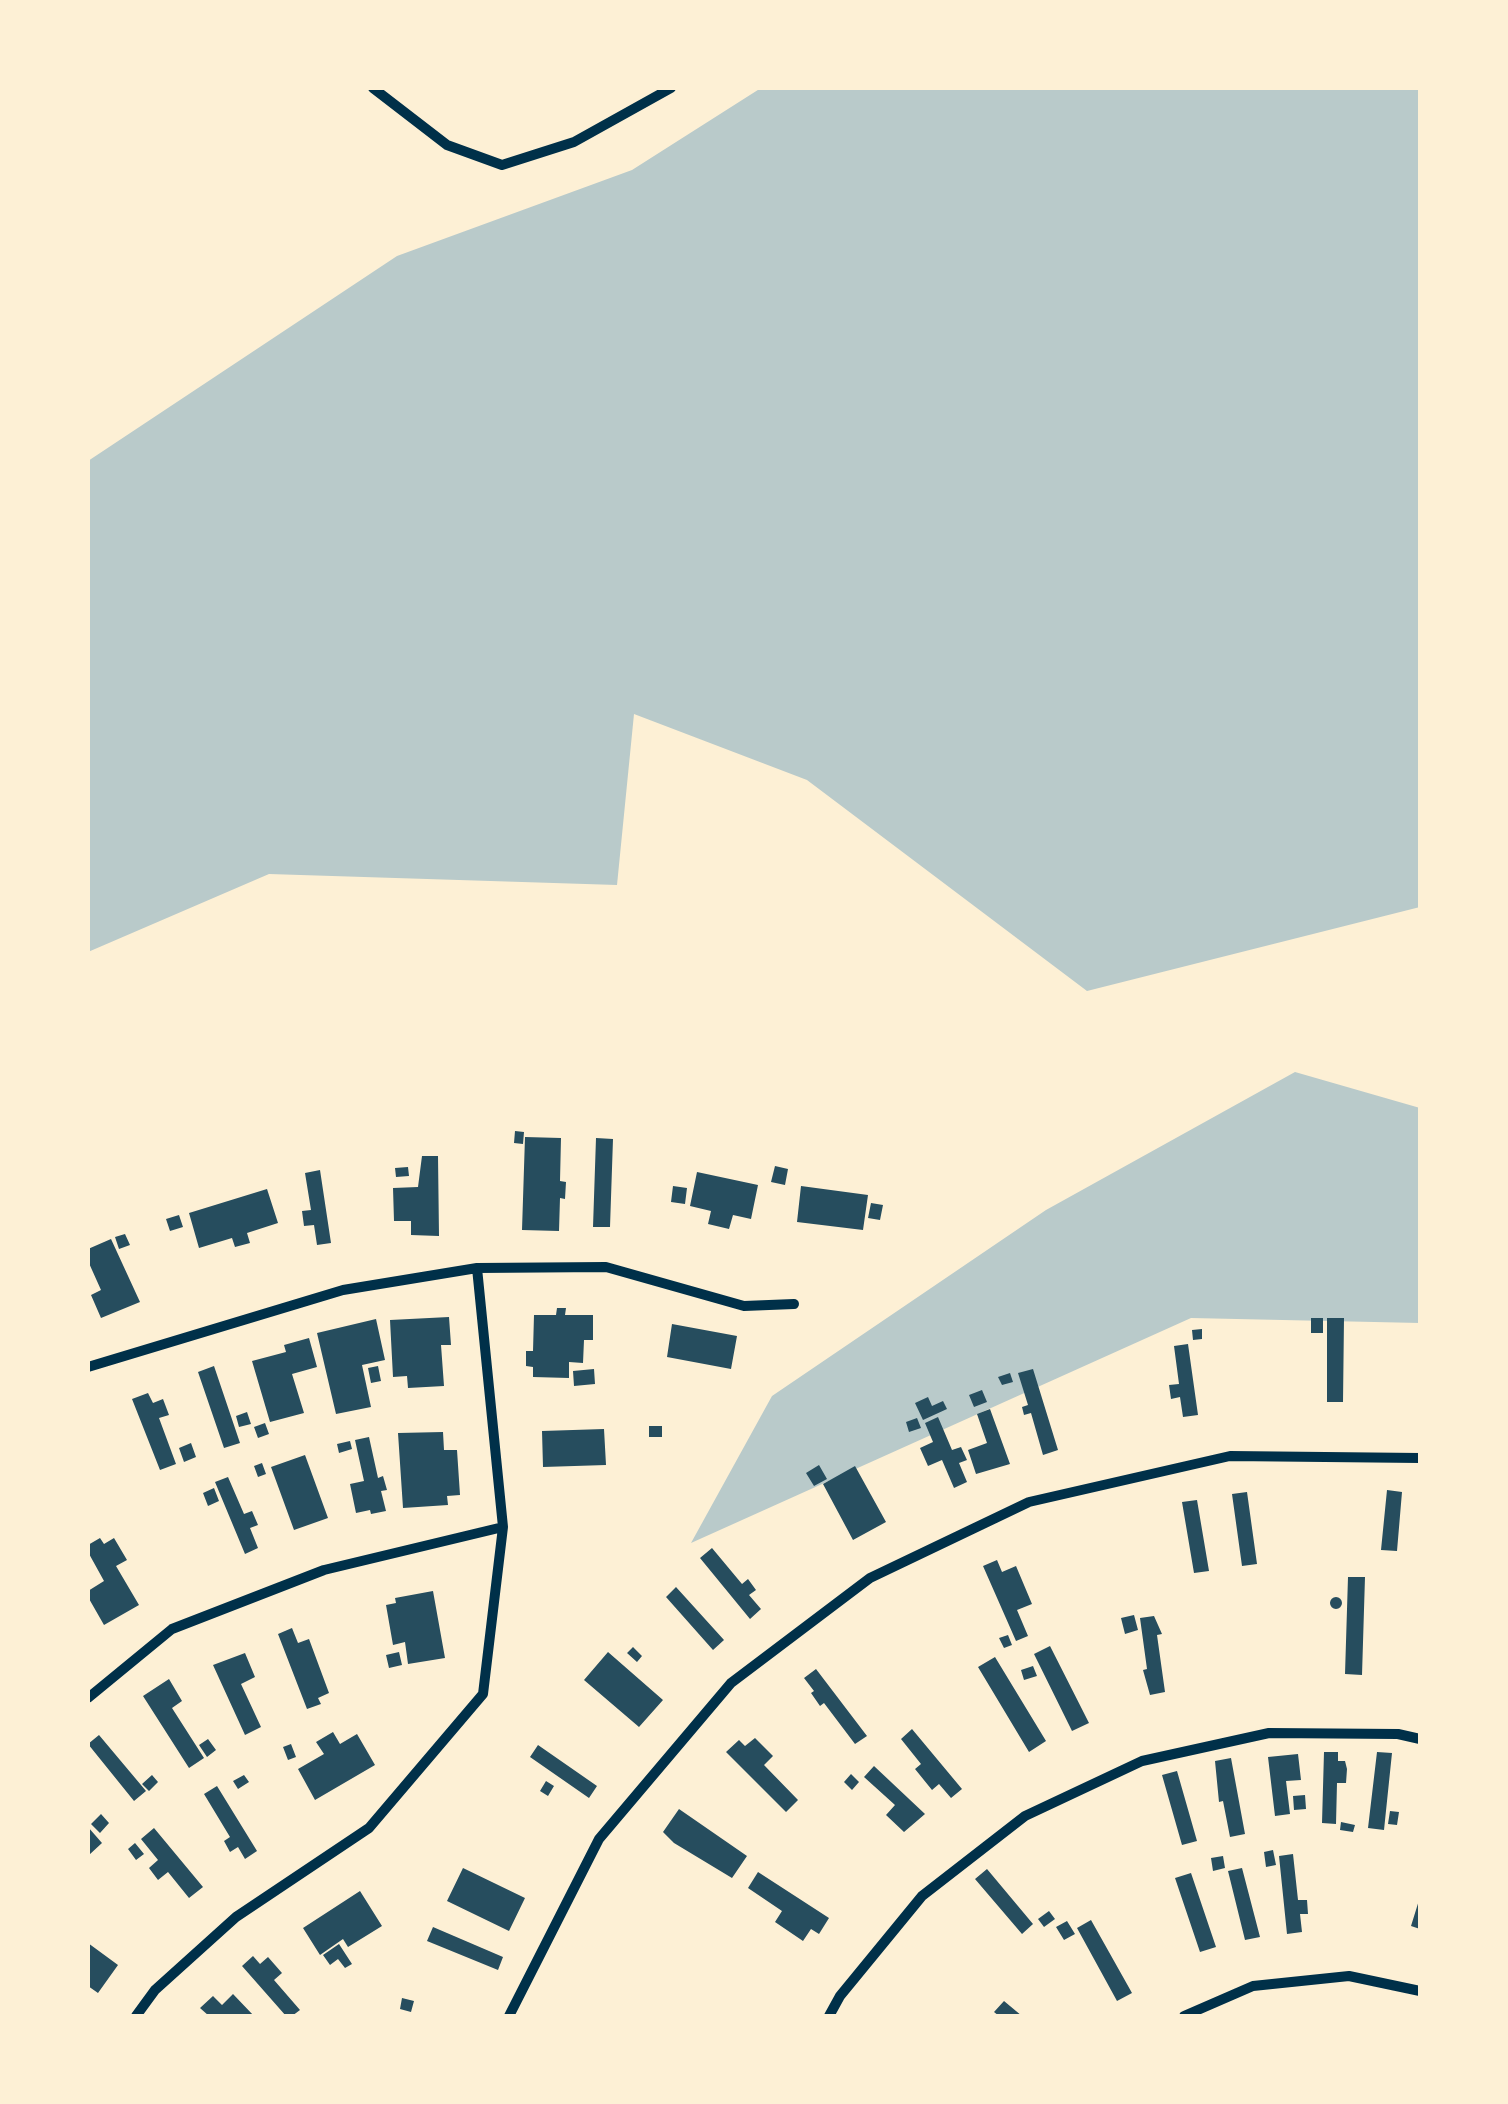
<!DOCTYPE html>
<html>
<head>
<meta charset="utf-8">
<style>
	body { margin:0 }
	#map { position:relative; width:1508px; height:2104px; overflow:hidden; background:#fdf0d5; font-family:Cabin,sans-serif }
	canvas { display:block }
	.frame { position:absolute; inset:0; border:90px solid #fdf0d5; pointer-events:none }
</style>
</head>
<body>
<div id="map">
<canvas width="1508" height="2104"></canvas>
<div class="frame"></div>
</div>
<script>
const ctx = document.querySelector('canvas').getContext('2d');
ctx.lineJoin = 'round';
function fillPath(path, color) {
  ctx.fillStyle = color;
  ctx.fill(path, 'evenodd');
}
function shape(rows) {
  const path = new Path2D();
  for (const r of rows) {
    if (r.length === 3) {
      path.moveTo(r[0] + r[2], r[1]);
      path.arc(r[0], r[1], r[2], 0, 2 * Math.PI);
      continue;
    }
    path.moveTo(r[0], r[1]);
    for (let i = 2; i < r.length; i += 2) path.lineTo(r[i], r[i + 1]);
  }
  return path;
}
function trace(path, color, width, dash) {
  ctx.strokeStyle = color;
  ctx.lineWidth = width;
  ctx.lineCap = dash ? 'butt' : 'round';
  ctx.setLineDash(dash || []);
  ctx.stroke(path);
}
fillPath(shape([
	[761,88,1420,88,1420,907,1087,991,807,780,634,714,617,885,269,874,88,952,88,461,397,256,632,170],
	[1295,1072,1420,1108,1420,1323,1191,1318,691,1543,772,1396,1046,1210]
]), '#b9caca');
fillPath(shape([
	[515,1131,524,1132,523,1144,514,1143],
	[525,1137,561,1138,560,1181,566,1182,565,1199,560,1198,559,1231,522,1230],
	[596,1138,613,1139,610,1227,593,1227],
	[422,1156,438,1156,439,1236,411,1235,411,1221,394,1221,393,1188,418,1187],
	[775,1166,788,1169,785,1185,771,1182],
	[408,1167,409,1176,396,1177,395,1168],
	[320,1170,331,1243,317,1245,314,1225,304,1226,302,1211,311,1210,305,1173],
	[697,1172,758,1185,751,1219,733,1215,729,1229,708,1224,711,1211,690,1206],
	[673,1186,687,1188,685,1204,671,1202],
	[801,1186,868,1195,863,1230,797,1222],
	[267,1189,278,1223,247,1233,250,1243,235,1247,232,1238,199,1248,189,1213],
	[871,1203,883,1205,880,1220,868,1218],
	[179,1215,183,1227,170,1231,166,1219],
	[125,1234,130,1245,119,1249,115,1237],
	[111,1239,140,1302,101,1318,91,1295,101,1290,88,1261,88,1249],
	[557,1308,566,1308,565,1315,593,1315,593,1340,584,1340,583,1363,569,1362,569,1378,533,1377,533,1367,526,1366,526,1351,533,1351,534,1315,556,1315],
	[449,1317,451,1345,441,1345,444,1386,408,1388,407,1376,393,1377,390,1320],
	[1311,1318,1323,1318,1323,1333,1311,1333],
	[1327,1318,1344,1318,1343,1402,1327,1402],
	[376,1319,385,1360,362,1365,371,1407,336,1414,317,1333],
	[672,1324,737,1336,731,1369,667,1357],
	[1202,1329,1202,1339,1193,1340,1192,1330],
	[309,1338,317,1367,292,1374,304,1413,270,1422,252,1361,286,1352,284,1345],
	[1188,1344,1198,1415,1183,1417,1180,1397,1171,1399,1169,1385,1179,1384,1174,1346],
	[214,1366,240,1443,224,1448,198,1372],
	[378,1366,381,1381,371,1383,368,1368],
	[594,1369,595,1384,574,1386,573,1371],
	[1033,1369,1058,1450,1043,1455,1031,1413,1024,1415,1022,1407,1028,1405,1018,1373],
	[1010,1373,1013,1382,1002,1385,998,1377],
	[982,1390,987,1402,974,1407,969,1395],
	[148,1393,153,1403,163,1399,169,1415,159,1418,176,1464,160,1470,132,1399],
	[928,1397,932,1406,943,1401,947,1409,923,1420,915,1403],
	[990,1409,1010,1464,976,1474,968,1450,987,1443,977,1414],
	[247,1412,251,1424,239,1427,236,1416],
	[938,1417,952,1450,961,1447,967,1460,959,1463,967,1482,954,1488,942,1460,928,1466,920,1448,933,1442,925,1423],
	[917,1418,921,1428,909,1432,906,1422],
	[265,1423,269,1434,258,1438,254,1427],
	[649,1426,662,1426,662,1437,649,1437],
	[604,1429,606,1465,543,1467,542,1431],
	[443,1432,444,1450,457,1450,460,1495,447,1496,448,1505,403,1508,398,1433],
	[369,1437,378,1478,383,1476,387,1490,381,1491,386,1511,371,1514,370,1510,356,1513,350,1484,364,1481,355,1440],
	[350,1441,352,1449,339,1453,337,1444],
	[191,1443,196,1457,184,1462,179,1448],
	[305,1455,328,1518,294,1530,271,1467],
	[262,1463,266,1474,258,1477,254,1466],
	[819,1465,827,1479,814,1486,806,1473],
	[855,1466,886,1522,853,1540,823,1484],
	[228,1477,244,1514,252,1511,258,1525,250,1528,258,1548,245,1554,215,1482],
	[214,1488,219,1501,208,1506,203,1493],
	[1387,1490,1402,1492,1397,1551,1381,1550],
	[1247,1492,1257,1564,1242,1566,1232,1494],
	[1197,1500,1209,1571,1194,1573,1182,1502],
	[100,1538,104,1544,114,1538,127,1560,116,1566,139,1605,104,1625,88,1597,88,1591,104,1581,88,1552,88,1545],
	[712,1548,742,1584,748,1579,756,1590,749,1595,761,1609,750,1619,700,1558],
	[997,1560,1002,1572,1016,1566,1032,1604,1017,1610,1028,1636,1016,1641,983,1566],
	[1348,1577,1365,1577,1362,1675,1345,1674],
	[676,1587,724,1640,713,1650,666,1597],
	[433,1591,445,1658,408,1664,405,1642,393,1645,386,1605,396,1603,395,1598],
	[1336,1603,6],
	[1134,1615,1138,1630,1125,1634,1121,1618],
	[1154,1616,1162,1634,1157,1635,1165,1692,1150,1695,1143,1670,1147,1669,1140,1618],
	[292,1628,298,1643,309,1639,329,1693,318,1698,321,1704,307,1709,278,1634],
	[1008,1635,1012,1645,1004,1648,999,1638],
	[1050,1646,1089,1723,1072,1731,1034,1654],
	[633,1647,642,1656,637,1662,627,1653],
	[399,1652,402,1665,389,1668,386,1655],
	[608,1652,663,1700,639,1727,584,1680],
	[245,1653,255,1677,241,1684,261,1727,245,1735,213,1665],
	[995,1657,1046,1741,1029,1752,978,1667],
	[1033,1666,1037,1676,1024,1680,1021,1670],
	[816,1669,867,1736,855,1744,824,1703,820,1706,811,1693,814,1691,804,1678],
	[169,1679,182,1701,172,1708,204,1758,189,1768,143,1696],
	[912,1729,962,1789,951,1798,939,1784,932,1790,915,1769,921,1764,901,1739],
	[333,1732,340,1744,357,1734,375,1765,315,1800,298,1769,324,1754,316,1742],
	[99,1735,146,1791,134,1801,88,1744],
	[755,1738,773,1756,764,1765,798,1800,786,1812,726,1752,739,1740,745,1746],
	[208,1739,216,1750,207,1757,199,1745],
	[291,1744,296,1757,288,1760,283,1747],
	[538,1745,597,1786,589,1798,530,1757],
	[1324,1752,1338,1752,1338,1761,1345,1761,1347,1769,1346,1783,1337,1783,1336,1824,1322,1823],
	[1377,1752,1392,1753,1384,1830,1368,1828],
	[1298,1754,1301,1780,1286,1781,1290,1814,1275,1816,1268,1757],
	[1231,1758,1245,1834,1230,1837,1223,1801,1219,1802,1215,1761],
	[874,1766,925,1814,904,1832,886,1815,895,1805,864,1777],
	[1177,1771,1197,1841,1182,1845,1162,1775],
	[851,1774,859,1782,852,1790,844,1782],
	[152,1775,158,1782,149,1791,142,1784],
	[244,1775,249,1782,238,1789,233,1781],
	[546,1781,554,1786,548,1796,540,1791],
	[217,1786,257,1851,245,1859,238,1847,230,1852,224,1841,230,1837,204,1794],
	[1305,1795,1306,1809,1294,1810,1293,1796],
	[679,1809,747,1856,732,1878,674,1843,663,1832],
	[1390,1811,1399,1812,1397,1825,1388,1824],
	[101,1814,109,1823,100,1833,91,1824],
	[1341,1822,1355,1825,1353,1832,1340,1830],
	[88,1827,102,1843,89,1855,88,1853],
	[154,1828,203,1887,189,1898,168,1872,158,1880,149,1868,158,1860,141,1839],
	[135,1843,144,1854,136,1860,128,1849],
	[1273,1850,1276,1865,1266,1867,1264,1852],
	[1293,1854,1298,1900,1307,1900,1308,1914,1300,1914,1302,1932,1287,1934,1279,1856],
	[1223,1856,1225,1868,1213,1871,1211,1858],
	[463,1868,525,1898,509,1931,447,1901],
	[1242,1868,1260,1937,1245,1940,1228,1871],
	[987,1869,1033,1924,1022,1934,975,1879],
	[758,1872,829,1918,819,1934,811,1929,803,1941,775,1922,782,1911,748,1888],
	[1191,1873,1216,1947,1200,1952,1175,1878],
	[360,1891,382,1926,348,1947,343,1939,320,1955,303,1928],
	[1420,1897,1420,1929,1411,1926],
	[1049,1911,1055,1919,1044,1927,1038,1919],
	[1091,1920,1132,1993,1117,2001,1077,1928],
	[1067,1921,1075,1934,1064,1940,1056,1927],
	[433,1927,503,1957,498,1970,427,1941],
	[88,1943,118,1965,98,1993,88,1986],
	[339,1944,352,1964,345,1968,338,1959,330,1965,323,1955],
	[253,1956,260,1964,268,1957,282,1973,274,1980,300,2010,292,2016,286,2016,242,1966],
	[233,1994,254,2016,209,2016,200,2008,213,1996,222,2005],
	[402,1998,414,2001,411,2012,400,2009],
	[1004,2001,1022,2016,999,2016,994,2012]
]), '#264d5e');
trace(shape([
	[373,88,447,145,502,165,574,142,671,88],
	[88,1367,343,1290,477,1268,606,1267,744,1306,794,1304],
	[88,1698,172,1629,324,1570,503,1527],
	[136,2016,155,1990,236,1917,369,1828,483,1694,503,1527,477,1268],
	[509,2016,599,1839,731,1683,870,1578,1029,1502,1230,1456,1420,1458],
	[829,2016,840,1996,922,1896,1025,1816,1142,1761,1269,1733,1398,1734,1420,1739],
	[1184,2016,1253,1986,1349,1976,1420,1991]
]), '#003049', 10);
</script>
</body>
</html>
